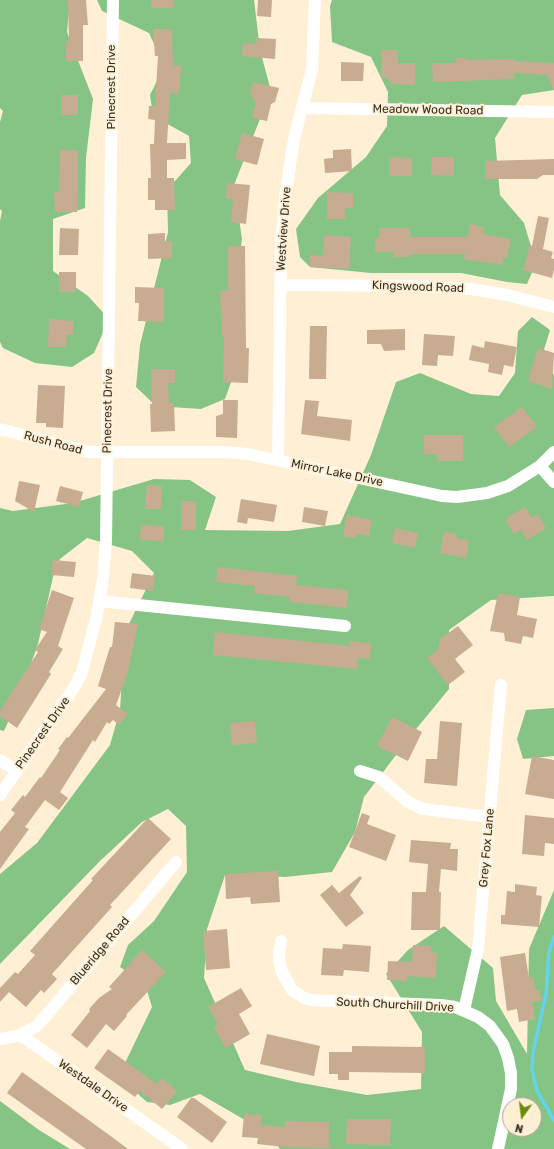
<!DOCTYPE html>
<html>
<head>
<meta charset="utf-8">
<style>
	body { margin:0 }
	#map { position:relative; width:554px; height:1149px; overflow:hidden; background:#ffefd5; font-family:Rubik,sans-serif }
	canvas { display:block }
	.north { position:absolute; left:502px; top:1097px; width:40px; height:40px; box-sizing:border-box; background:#ffefd5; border:1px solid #afa28d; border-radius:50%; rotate:194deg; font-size:11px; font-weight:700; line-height:16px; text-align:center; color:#362f22 }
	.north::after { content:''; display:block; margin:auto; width:14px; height:18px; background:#698a0d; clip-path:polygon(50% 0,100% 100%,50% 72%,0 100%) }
</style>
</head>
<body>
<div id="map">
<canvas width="554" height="1149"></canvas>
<div class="north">N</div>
</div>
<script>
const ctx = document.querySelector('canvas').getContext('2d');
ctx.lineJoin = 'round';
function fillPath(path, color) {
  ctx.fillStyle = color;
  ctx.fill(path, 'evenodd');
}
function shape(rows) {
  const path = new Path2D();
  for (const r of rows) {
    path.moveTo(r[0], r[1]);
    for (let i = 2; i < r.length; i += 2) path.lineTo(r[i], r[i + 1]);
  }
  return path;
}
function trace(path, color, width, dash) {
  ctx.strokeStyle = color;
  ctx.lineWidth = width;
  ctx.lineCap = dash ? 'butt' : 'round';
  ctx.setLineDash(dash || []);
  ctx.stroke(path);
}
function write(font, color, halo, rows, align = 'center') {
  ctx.font = font + ' Rubik,sans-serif';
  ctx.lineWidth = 4;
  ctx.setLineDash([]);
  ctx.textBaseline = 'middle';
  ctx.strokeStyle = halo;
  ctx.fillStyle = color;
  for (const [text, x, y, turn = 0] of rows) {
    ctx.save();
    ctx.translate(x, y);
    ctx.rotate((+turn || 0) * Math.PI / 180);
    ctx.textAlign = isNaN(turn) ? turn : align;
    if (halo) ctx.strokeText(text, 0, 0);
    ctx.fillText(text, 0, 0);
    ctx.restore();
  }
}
fillPath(shape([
	[0,0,70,0,67,32,93,99,86,158,85,208,53,219,53,271,88,296,109,319,94,353,72,367,35,363,3,348,0,342,0,221,2,211,0,209,0,122,3,111,0,108],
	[97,0,254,0,260,50,271,91,234,185,242,239,231,310,238,363,225,399,201,409,156,406,136,387,140,345,168,232,167,190,191,163,189,136,153,116,150,95,164,66,149,33,102,11],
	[332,0,554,0,554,90,522,95,495,138,500,195,524,223,536,263,527,284,507,282,461,273,371,273,310,267,300,257,296,229,318,198,366,157,387,126,388,92,371,57,332,42,330,6],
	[532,317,550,330,542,356,554,375,554,596,491,600,449,630,449,689,412,734,364,797,355,832,332,872,285,877,225,875,207,929,204,978,245,1070,296,1082,367,1095,421,1089,422,1032,386,974,408,950,444,926,493,968,496,1001,527,1054,529,949,554,890,554,1149,280,1149,269,1134,200,1094,170,1105,147,1102,130,1087,124,1065,152,1007,145,984,120,967,128,945,154,921,187,872,186,826,168,809,142,822,100,861,0,964,0,874,37,843,110,745,120,710,125,632,154,573,132,551,87,538,60,559,53,577,38,644,20,695,4,731,0,730,0,508,13,511,73,503,154,479,190,480,216,497,205,530,288,531,340,524,371,455,396,382,420,373,471,394,499,396,515,373,518,331],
	[510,1105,534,1105,534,1129,510,1129],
	[554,708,554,756,523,759,517,739,526,710],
	[0,1101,39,1130,70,1149,0,1149]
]), '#86c486');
trace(shape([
	[554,937,549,952,546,994,533,1052,532,1070,537,1091,554,1120]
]), '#62d4eb', 3.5);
fillPath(shape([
	[68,0,86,0,88,25,83,25,83,61,66,61,66,41,69,41],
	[151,0,173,0,173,8,151,8],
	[258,0,272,0,271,17,257,16],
	[153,29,172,29,173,65,181,66,179,93,170,93,167,143,186,143,186,159,167,160,167,178,174,178,175,210,155,210,155,200,148,200,148,178,151,178,150,144,154,144,155,120,148,119,149,106,155,106,158,56,155,56],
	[257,38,276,39,275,59,242,56,243,43,256,44],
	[382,50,398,50,398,63,415,63,415,85,391,84,388,78,381,78],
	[456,58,466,58,466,60,514,59,514,61,554,63,554,91,547,75,514,73,514,79,433,82,432,63,456,63],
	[341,62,364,63,363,81,341,81],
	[253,82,279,88,275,102,271,104,267,121,252,118,256,102,250,95],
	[61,95,78,95,78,115,61,115],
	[242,133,264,139,257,165,235,159],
	[351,149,352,171,325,173,324,159,333,158,333,150],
	[60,150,78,150,77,212,55,212,54,192,59,192],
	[389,157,412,158,412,176,389,176],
	[432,157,454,157,454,176,431,175],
	[554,159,554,175,543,175,537,179,485,179,485,161],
	[227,183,250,185,246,224,231,222,233,199,226,199],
	[327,192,353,193,353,208,345,208,345,219,327,219],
	[538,216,549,218,543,249,553,252,551,258,554,259,554,269,552,278,523,270,530,245,532,246],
	[470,224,484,227,483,234,511,239,507,258,504,257,503,265,464,259,465,254,410,254,410,257,394,257,394,252,375,252,375,238,379,237,379,228,410,228,410,237,468,237],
	[60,228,79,229,78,255,59,255],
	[165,233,165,241,172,241,172,258,148,259,148,234],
	[324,235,351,237,349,269,310,267,310,255,323,256],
	[228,246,245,246,246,348,249,348,248,383,223,382,224,335,222,336,220,291,228,291],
	[59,272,76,272,76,292,59,292],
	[135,287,164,288,164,322,138,321,139,303,135,303],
	[49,319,74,321,73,335,67,334,66,347,48,347],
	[310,326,327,326,326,379,309,379],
	[405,329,405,350,384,351,381,344,367,344,367,330],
	[424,334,455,336,453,356,438,355,437,366,422,365],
	[485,341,517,347,513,367,504,365,502,375,488,372,489,364,469,360,472,345,484,348],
	[538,348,554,353,552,389,528,381],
	[151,369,175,369,175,383,168,383,169,403,174,403,175,431,151,432,150,404,152,404],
	[38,385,65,386,63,428,46,427,46,423,36,423],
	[223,400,238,400,237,438,216,437,216,416,223,414],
	[305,400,319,401,317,416,352,420,350,441,301,434],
	[522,407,537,427,509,447,494,427],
	[424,435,463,435,463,461,437,461,437,454,424,454],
	[19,481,40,485,34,512,15,501],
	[147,485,162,486,161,509,145,509],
	[60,486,83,492,79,507,56,501],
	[241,499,277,505,274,522,248,518,247,524,237,522],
	[181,501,196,501,196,530,181,530],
	[304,507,328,511,325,526,302,522],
	[525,507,532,518,538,514,546,528,527,540,521,530,514,534,505,519],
	[347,515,372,520,369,536,358,534,355,538,343,536],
	[141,525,164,526,164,541,140,540],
	[395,528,418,533,415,548,392,543],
	[444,532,456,534,458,539,469,541,466,558,440,553],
	[53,560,76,562,74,577,51,575],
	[218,567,297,576,296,585,348,590,347,608,290,602,290,597,254,593,255,586,216,582],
	[132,573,155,576,153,591,130,588],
	[52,590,74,598,58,646,63,649,49,672,51,674,17,728,0,716,0,711,38,652,35,650,47,632,39,629],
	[498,593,520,597,517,615,537,619,533,638,523,636,521,644,505,641,504,633,490,631],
	[115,622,138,624,128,672,116,705,128,714,119,725,113,720,109,724,107,722,95,742,93,740,60,792,68,798,59,810,45,800,25,827,29,829,0,869,0,832,15,813,11,810,23,795,25,797,40,777,41,778,60,750,58,749,67,737,68,738,106,689,98,686,110,647,112,647],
	[458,626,473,645,455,659,465,672,448,685,427,658,438,650,440,639],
	[215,632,351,646,349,641,371,643,370,659,358,658,357,669,213,655],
	[392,717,422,732,408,761,377,746],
	[255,721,257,743,232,745,230,723],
	[440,721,462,723,457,786,424,783,426,759,437,759],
	[532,756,554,760,554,799,525,794],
	[362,813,370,816,367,824,396,835,386,861,349,847],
	[525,815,554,818,554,844,545,843,544,856,522,854],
	[148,818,171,839,110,905,112,907,52,974,57,979,44,993,41,990,26,1007,9,992,0,1002,0,988,15,972,18,974,35,955,30,951,93,880,91,879],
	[411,840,451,843,450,849,458,849,457,871,441,869,439,892,441,892,440,930,411,930,412,892,426,892,428,864,409,862],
	[278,871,280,902,251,904,250,897,226,899,225,874],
	[360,876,362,878,350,895,364,913,346,927,320,895,332,885,339,893],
	[515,884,537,887,536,895,542,896,539,927,501,924,501,915,505,915,507,891,515,892],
	[227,929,230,968,206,970,203,931],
	[343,944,371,946,369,972,344,970,343,976,321,975,323,948,342,949],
	[413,945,432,946,431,952,437,953,436,978,407,976,407,981,387,980,388,961,412,962],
	[142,950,166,972,126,1015,127,1016,114,1031,106,1024,87,1048,71,1035,90,1011,89,1009,99,998,112,989,109,987],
	[525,953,529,978,533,977,536,991,540,990,541,1001,532,1002,535,1019,519,1022,517,1009,507,1011,500,957],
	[241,988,252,1006,239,1014,250,1034,226,1048,214,1028,218,1024,208,1007],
	[267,1034,320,1046,314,1076,260,1064],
	[352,1046,425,1047,425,1073,349,1072,349,1080,338,1080,338,1074,329,1074,329,1052,352,1052],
	[108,1049,157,1084,162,1078,177,1091,162,1109,140,1091,135,1097,94,1068],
	[22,1072,112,1137,128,1149,86,1149,42,1118,7,1093],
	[191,1098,194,1098,227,1122,212,1143,177,1117],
	[244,1114,262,1115,261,1125,285,1127,285,1121,329,1122,329,1148,285,1147,257,1144,258,1138,242,1137],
	[347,1119,391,1119,390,1145,346,1144]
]), '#c7ac91');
trace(shape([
	[303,108,554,112],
	[280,285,413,286,471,289,507,295,554,307],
	[0,429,89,452,225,452,248,454,442,496,457,497,487,493,508,486,540,466,554,452],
	[278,460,281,243,285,198,294,139,312,69,315,0],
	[540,466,554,482],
	[99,601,345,626],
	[0,760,17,771],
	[360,771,379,777,408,802,423,809,490,817],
	[0,795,75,686,82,672,97,615,103,578,106,541,113,0],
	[281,941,279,956,281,970,292,990,304,998,311,1000,441,1005,455,1007,478,1017,490,1026,503,1044,508,1058,511,1073,511,1089,498,1149],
	[464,1010,478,949,501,685],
	[21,1035,38,1025,176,862],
	[0,1039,21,1035,182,1149]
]), '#fff', 12);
write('12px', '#362f22', '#ffefd5', [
	["Pinecrest Drive",112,87,-90],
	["Meadow Wood Road",428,110,1],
	["Westview Drive",284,229,-86],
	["Kingswood Road",418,287,2],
	["Pinecrest Drive",108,411,-89],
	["Rush Road",53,443,15],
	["Mirror Lake Drive",337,473,12],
	["Pinecrest Drive",43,733,-55],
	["Grey Fox Lane",487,848,-85],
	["Blueridge Road",100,951,-50],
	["South Churchill Drive",395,1005,3],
	["Westdale Drive",93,1086,35]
]);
</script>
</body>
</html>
